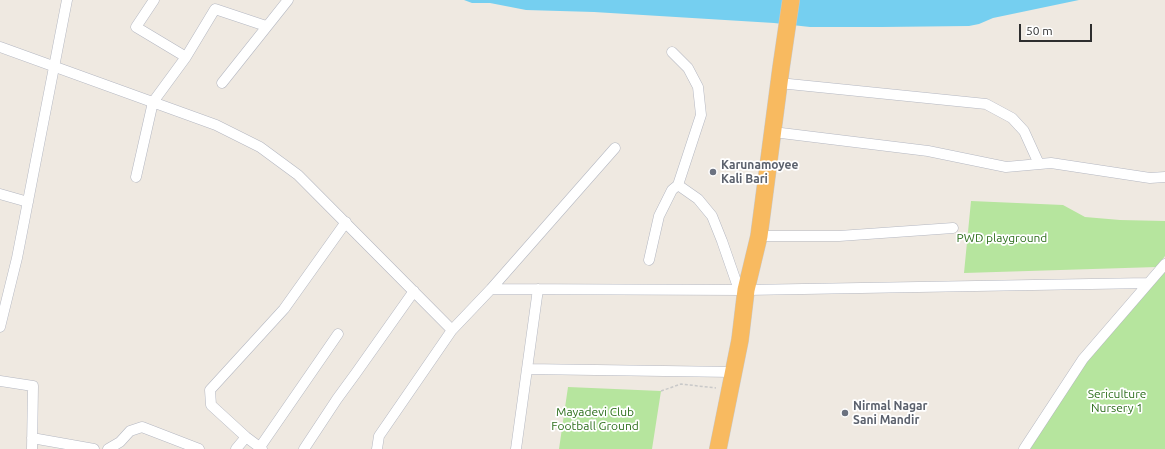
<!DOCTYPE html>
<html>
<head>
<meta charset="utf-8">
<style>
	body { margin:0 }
	#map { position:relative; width:1165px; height:449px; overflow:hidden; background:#efe9e1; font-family:Ubuntu,sans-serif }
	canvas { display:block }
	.scale { position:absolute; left:1019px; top:24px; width:73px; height:18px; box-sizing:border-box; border:2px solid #2e2e2e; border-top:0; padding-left:5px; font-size:12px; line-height:14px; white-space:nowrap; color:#2e2e2e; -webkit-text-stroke:3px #fff; paint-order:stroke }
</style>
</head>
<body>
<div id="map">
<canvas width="1165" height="449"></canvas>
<div class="scale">50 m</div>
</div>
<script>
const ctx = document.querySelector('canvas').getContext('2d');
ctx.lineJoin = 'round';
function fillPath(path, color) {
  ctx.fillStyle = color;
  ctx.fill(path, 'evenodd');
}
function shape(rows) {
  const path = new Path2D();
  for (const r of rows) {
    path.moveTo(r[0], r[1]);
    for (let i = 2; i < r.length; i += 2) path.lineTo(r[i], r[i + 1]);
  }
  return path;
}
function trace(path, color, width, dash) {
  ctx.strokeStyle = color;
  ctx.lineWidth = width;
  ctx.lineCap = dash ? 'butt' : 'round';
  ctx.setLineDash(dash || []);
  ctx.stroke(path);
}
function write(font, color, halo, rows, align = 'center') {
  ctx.font = font + ' Ubuntu,sans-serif';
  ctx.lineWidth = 3.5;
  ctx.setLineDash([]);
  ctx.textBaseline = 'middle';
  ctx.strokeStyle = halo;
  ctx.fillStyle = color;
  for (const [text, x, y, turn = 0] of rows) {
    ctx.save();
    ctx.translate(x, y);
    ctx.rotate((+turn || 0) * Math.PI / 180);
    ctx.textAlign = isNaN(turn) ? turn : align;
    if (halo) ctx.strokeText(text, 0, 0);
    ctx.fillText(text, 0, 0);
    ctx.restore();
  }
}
fillPath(shape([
	[971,201,1063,205,1085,217,1120,220,1165,221,1165,256,1157,267,964,273],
	[1165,269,1165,449,1029,449,1084,363],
	[568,387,661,391,652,449,559,449]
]), '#b6e59e');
fillPath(shape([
	[464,0,1079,0,993,18,979,24,969,26,882,27,810,27,774,23,594,12,526,10,490,3,472,3]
]), '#75cff0');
const minor = shape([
	[154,0,136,27,186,57],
	[0,47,216,125,260,147,298,175,452,330],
	[672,52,688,68,698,87,701,115,678,185,698,199,712,216,722,241,739,290],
	[222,83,288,0],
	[779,83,986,104,1012,118,1024,131,1039,164],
	[773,132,928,151,1006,167,1051,163,1150,178,1165,177],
	[136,177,153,102,186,57,215,9,266,26],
	[0,194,28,202],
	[759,236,839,236,953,228],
	[649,260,659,216,672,190,678,185],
	[491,289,746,290,1148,283],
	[0,327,17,258,67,0],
	[527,369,733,372],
	[0,381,33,386,32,449],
	[32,438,94,449],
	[260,447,338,334],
	[108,449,120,442,130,431,142,427,199,449],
	[236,449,246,437],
	[262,449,246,437,211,405,210,390,284,309,346,222],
	[304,449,337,399,356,373,414,291],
	[377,449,379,436,452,330,491,289,615,148],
	[516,449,538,289],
	[1024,449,1083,359,1165,264]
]);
const trunk = shape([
	[718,449,740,340,746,290,759,236,781,68,791,0]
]);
trace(minor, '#b4b7c1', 11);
trace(trunk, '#c9c9c9', 18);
trace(shape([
	[661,391,681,384,716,388]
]), '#c9c9c9', 1.5, [3, 2]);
trace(minor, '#fff', 10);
trace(trunk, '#f8ba60', 17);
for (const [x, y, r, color] of [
	[713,172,4,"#6b7280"],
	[845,413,4,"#6b7280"]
]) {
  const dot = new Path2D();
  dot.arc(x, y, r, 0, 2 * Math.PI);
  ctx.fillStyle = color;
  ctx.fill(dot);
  trace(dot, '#fff', 1.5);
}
write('bold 12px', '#5b616d', '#fff', [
	["Karunamoyee",721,165],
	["Kali Bari",721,179],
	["Nirmal Nagar",853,406],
	["Sani Mandir",853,420]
], 'left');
write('12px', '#2c6e1b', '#fff', [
	["PWD playground",1002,238],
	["Sericulture",1117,394],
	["Nursery 1",1117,408],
	["Mayadevi Club",595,412],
	["Football Ground",595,426]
]);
</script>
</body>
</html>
